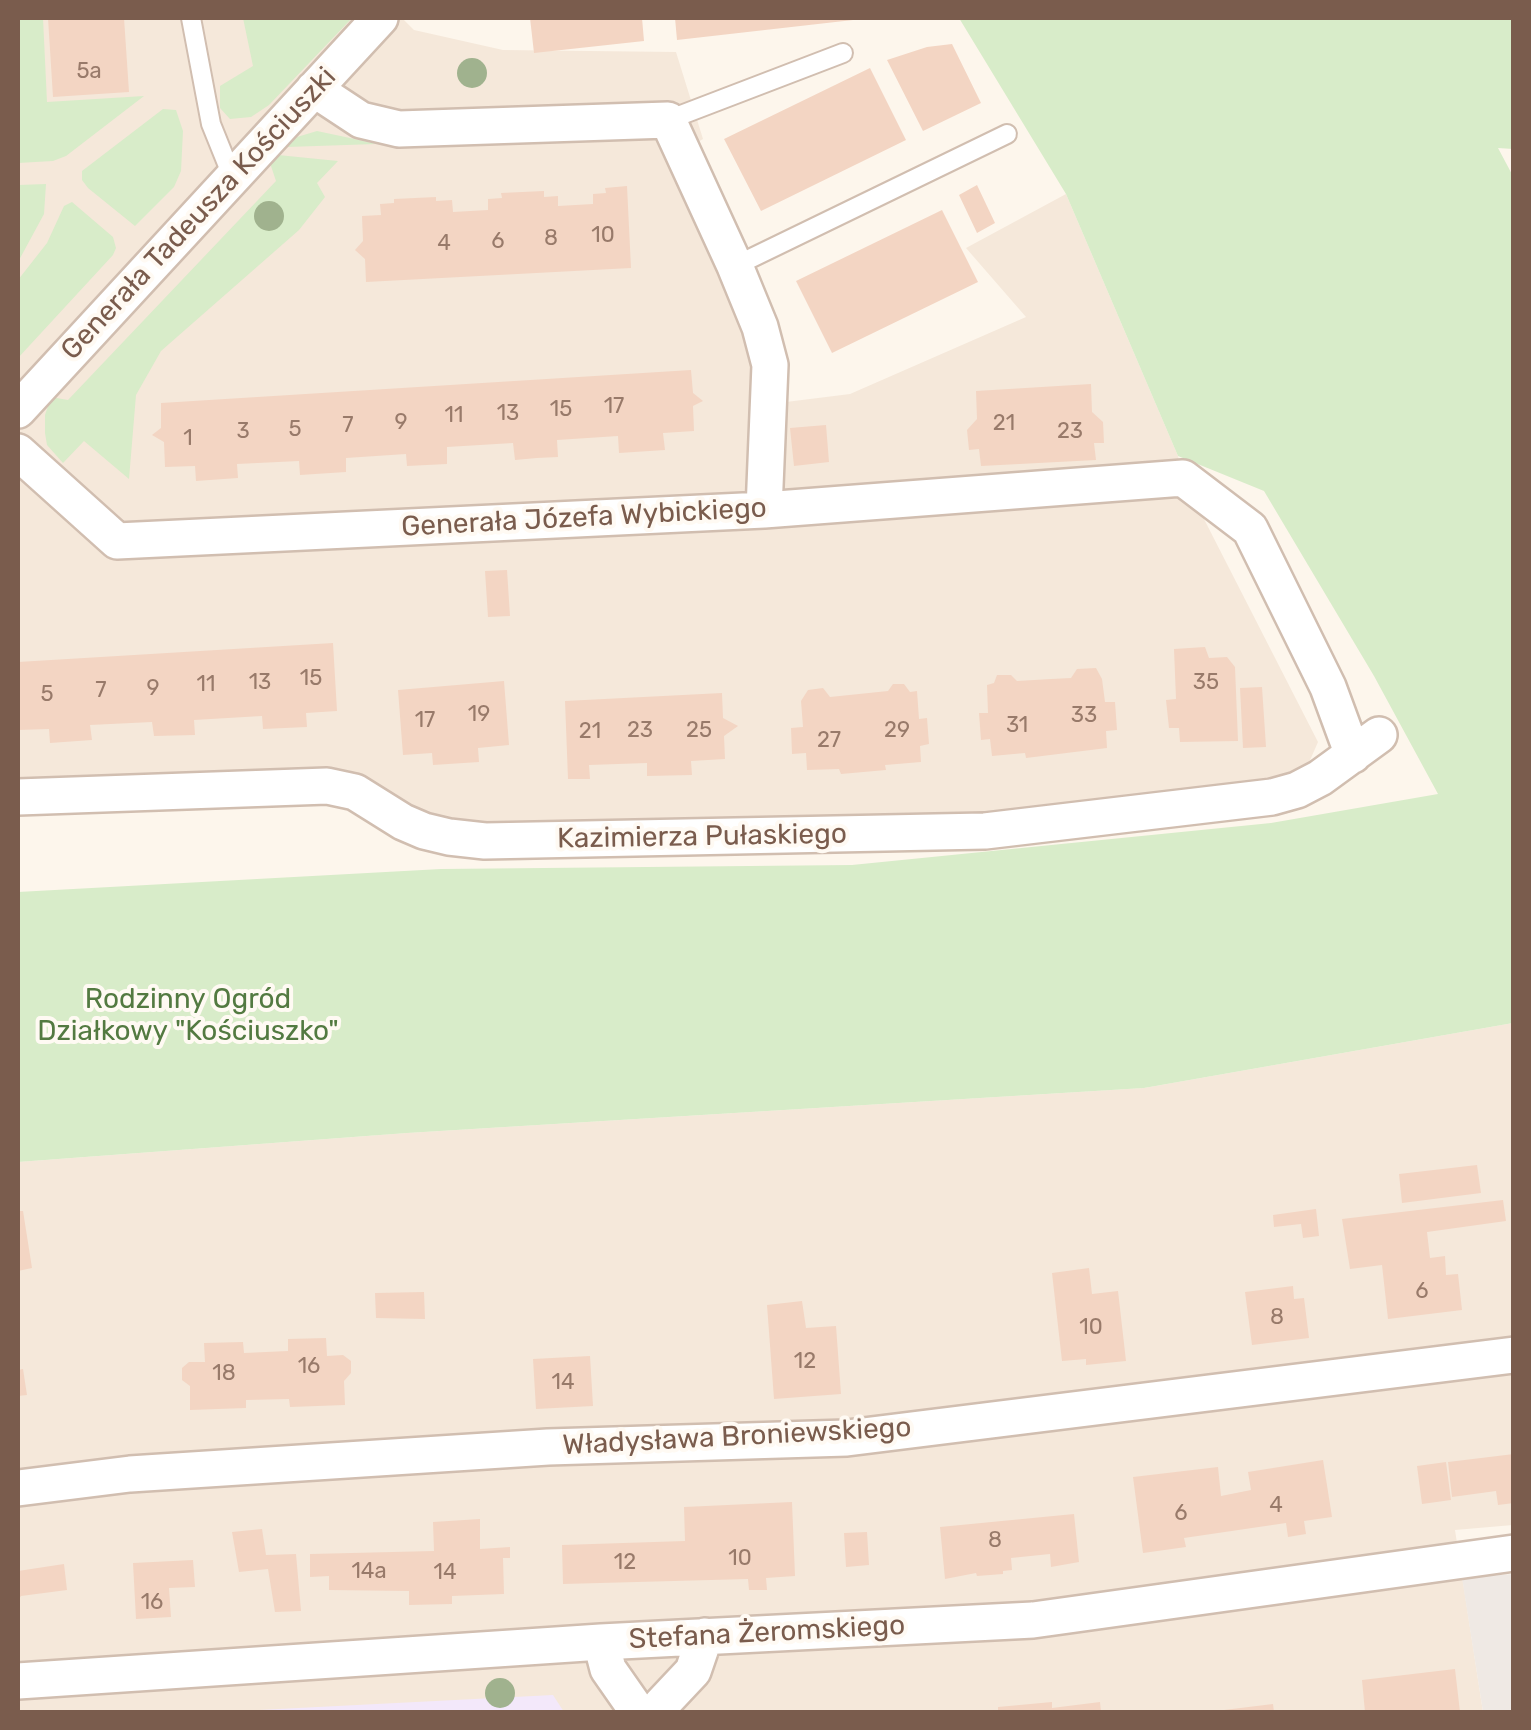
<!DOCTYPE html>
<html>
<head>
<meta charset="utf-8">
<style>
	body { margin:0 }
	#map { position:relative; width:1531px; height:1730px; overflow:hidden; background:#fdf6ec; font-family:Rubik,sans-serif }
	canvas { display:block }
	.frame { position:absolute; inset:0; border:20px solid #7a5c4d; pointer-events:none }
</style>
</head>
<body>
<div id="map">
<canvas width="1531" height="1730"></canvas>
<div class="frame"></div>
</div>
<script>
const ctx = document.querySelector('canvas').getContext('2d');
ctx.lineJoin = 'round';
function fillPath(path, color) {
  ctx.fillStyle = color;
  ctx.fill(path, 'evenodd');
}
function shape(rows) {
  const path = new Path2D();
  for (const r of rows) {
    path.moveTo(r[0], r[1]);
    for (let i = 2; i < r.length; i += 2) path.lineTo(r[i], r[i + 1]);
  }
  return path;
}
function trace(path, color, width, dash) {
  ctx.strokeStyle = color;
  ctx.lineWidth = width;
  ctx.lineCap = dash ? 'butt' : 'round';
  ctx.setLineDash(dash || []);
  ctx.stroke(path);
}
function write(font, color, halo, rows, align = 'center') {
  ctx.font = font + ' Rubik,sans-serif';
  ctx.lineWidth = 8;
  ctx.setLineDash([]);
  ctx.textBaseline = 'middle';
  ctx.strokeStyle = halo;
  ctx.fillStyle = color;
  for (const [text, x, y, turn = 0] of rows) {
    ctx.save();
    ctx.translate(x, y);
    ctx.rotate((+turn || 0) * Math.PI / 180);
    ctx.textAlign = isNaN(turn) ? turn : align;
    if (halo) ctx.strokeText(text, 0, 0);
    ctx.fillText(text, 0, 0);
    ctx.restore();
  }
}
fillPath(shape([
	[18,18,402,18,414,30,503,50,676,52,703,139,674,156,742,328,753,369,754,406,850,394,1026,317,966,248,1066,194,1178,456,1183,478,1318,742,1297,790,1145,815,485,841,376,803,18,797],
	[1513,1023,1513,1525,1455,1530,1483,1712,18,1712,18,1162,407,1133,1144,1088]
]), '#f5e8da');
fillPath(shape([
	[1513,1574,1513,1712,1483,1712,1462,1578]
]), '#efe9e4');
fillPath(shape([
	[553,1695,564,1712,220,1712]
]), '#f3e8fa');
fillPath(shape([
	[18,18,43,18,47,102,144,96,66,156,53,161,18,163],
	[243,18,352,18,269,105,251,117,230,119,220,108,220,86,253,66],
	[959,18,1513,18,1513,149,1498,148,1514,178,1513,1023,1144,1088,407,1133,18,1162,18,892,441,869,852,865,1271,823,1438,794,1374,676,1264,491,1178,456,1066,194],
	[163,109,176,110,183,131,181,171,174,187,135,226,88,188,82,180,82,171],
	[317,131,350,138,376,144,287,147,297,137],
	[278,155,338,161,317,183,325,197,299,230,161,351,136,395,129,479,84,441,63,463,47,445,45,433,45,415,51,397,68,400,276,181,270,163],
	[46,184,44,214,18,262,18,185],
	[72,202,113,237,116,248,113,255,18,358,18,280,47,243,64,206]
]), '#d8ecc9');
fillPath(shape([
	[48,18,124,18,129,92,53,97],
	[530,18,642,18,644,41,534,53],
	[675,18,853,18,853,20,677,40],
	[952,44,981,103,923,131,887,60,927,47],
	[870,68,906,140,761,211,724,139],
	[977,185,995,223,977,233,959,195],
	[627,186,631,268,366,282,365,259,355,250,363,241,362,216,381,215,380,204,394,203,394,199,436,197,436,201,452,200,453,212,488,210,488,199,502,198,501,193,544,191,544,197,558,196,558,206,593,204,593,194,606,193,605,188],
	[942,210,978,282,832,353,796,281],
	[691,370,693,393,703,401,693,406,694,431,663,433,665,450,619,453,618,436,557,440,558,457,537,458,515,460,513,443,447,447,447,464,407,466,406,454,346,458,346,472,300,475,299,461,237,464,238,478,196,481,195,466,165,467,164,442,152,435,161,428,161,403],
	[1091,384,1092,412,1103,422,1104,443,1094,443,1096,460,981,466,979,449,969,450,967,430,977,419,976,391],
	[826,425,829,462,794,466,790,428],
	[507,570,510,616,488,617,485,571],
	[333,643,337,711,306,713,307,727,263,729,262,716,194,720,195,735,154,736,152,722,90,725,92,740,50,743,49,729,18,730,18,662],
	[1205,647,1209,658,1227,657,1235,667,1238,741,1180,742,1179,728,1169,728,1166,700,1176,699,1174,649],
	[1096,668,1102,679,1105,702,1115,702,1117,730,1106,731,1107,748,1026,758,1025,753,992,756,990,739,981,740,979,713,988,713,987,685,994,683,997,675,1011,675,1017,681,1051,679,1071,678,1077,669],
	[504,681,509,745,478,748,479,762,433,765,432,753,403,755,398,690],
	[893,684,904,684,910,692,917,691,919,719,927,718,929,744,920,746,921,762,885,765,886,770,841,774,839,769,807,770,806,753,792,754,791,728,803,727,801,701,808,690,823,688,830,697,888,691],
	[1262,687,1266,747,1243,748,1240,688],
	[722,693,723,718,738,726,724,736,725,759,691,761,692,775,647,776,647,763,589,765,590,779,568,779,565,701],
	[1477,1165,1481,1193,1402,1203,1399,1174],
	[1503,1200,1506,1221,1427,1232,1430,1258,1445,1256,1446,1275,1458,1274,1462,1310,1388,1319,1382,1265,1350,1269,1342,1219],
	[1316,1209,1319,1236,1303,1238,1301,1224,1274,1227,1273,1215],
	[18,1211,23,1211,32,1268,18,1271],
	[1089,1268,1092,1294,1118,1291,1126,1361,1086,1365,1086,1359,1062,1361,1052,1273],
	[1293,1286,1294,1299,1304,1298,1309,1338,1252,1345,1245,1292],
	[424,1292,425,1319,376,1318,375,1293],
	[802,1301,806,1328,836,1326,841,1394,774,1399,767,1305],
	[326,1338,327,1356,343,1355,351,1361,351,1373,344,1381,345,1405,290,1407,289,1399,246,1400,246,1408,190,1410,190,1386,182,1380,182,1368,189,1362,205,1362,204,1343,243,1342,244,1353,288,1351,288,1339],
	[590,1356,593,1406,536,1409,533,1359],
	[23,1369,27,1395,18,1396,18,1370],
	[1514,1454,1514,1503,1498,1505,1496,1491,1452,1497,1448,1462],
	[1323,1460,1332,1517,1304,1521,1306,1534,1288,1537,1286,1523,1184,1538,1186,1547,1143,1553,1133,1477,1218,1467,1221,1496,1251,1490,1248,1472],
	[1446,1462,1451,1500,1422,1504,1417,1466],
	[792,1502,795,1576,766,1578,767,1590,749,1590,748,1579,563,1584,562,1545,685,1541,684,1507],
	[1074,1514,1079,1562,1051,1567,1050,1554,1011,1558,1012,1570,1003,1571,1003,1574,977,1576,976,1573,945,1579,940,1527],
	[480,1519,480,1549,510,1547,510,1558,503,1558,504,1594,452,1596,452,1604,409,1605,409,1591,329,1590,329,1576,310,1577,310,1554,434,1551,433,1522],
	[262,1529,266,1555,296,1554,301,1611,275,1612,268,1569,239,1572,232,1532],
	[867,1532,869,1565,846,1567,844,1533],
	[193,1560,195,1587,169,1588,171,1617,136,1619,133,1563],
	[64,1564,67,1590,21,1596,18,1600,18,1571],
	[1455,1669,1460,1712,1365,1712,1362,1680],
	[1052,1702,1052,1708,1100,1702,1101,1712,998,1712,998,1707],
	[1273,1704,1274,1712,1224,1712,1224,1710]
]), '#f3d5c3');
const lane = shape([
	[191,18,211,124,232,176],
	[668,120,843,53],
	[735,266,1007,134]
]);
const street = shape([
	[314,89,361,120,399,129,668,120,735,266,760,327,770,365,764,510],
	[18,410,380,18],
	[18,452,117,541,764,510,1183,478,1250,529,1328,687,1353,755],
	[18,797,327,786,355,792,403,822,424,831,449,837,485,841,985,831,1272,797,1297,790,1320,778,1379,735],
	[18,1488,130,1474,548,1447,847,1438,1514,1355],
	[601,1642,608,1669,638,1712],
	[18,1681,601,1642,1033,1620,1514,1553],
	[659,1712,661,1705,693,1671,705,1636]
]);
trace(lane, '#d1beb0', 22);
trace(street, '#d1beb0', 40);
trace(lane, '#fff', 18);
trace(street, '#fff', 35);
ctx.fillStyle = '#a0b28e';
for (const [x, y] of [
	[472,73],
	[269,216],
	[500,1693]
]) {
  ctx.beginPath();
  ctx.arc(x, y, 15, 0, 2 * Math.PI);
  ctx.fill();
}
write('22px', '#987a6a', null, [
	["5a",89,72],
	["10",603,236],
	["8",551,239],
	["6",498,242],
	["4",444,244],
	["17",614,407],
	["15",561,410],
	["13",508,414],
	["11",454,416],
	["9",401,423],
	["21",1004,424],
	["7",348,426],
	["5",295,430],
	["3",243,432],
	["23",1070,432],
	["1",188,439],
	["15",311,679],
	["13",260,683],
	["35",1206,683],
	["11",206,685],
	["9",153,689],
	["7",101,691],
	["5",47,695],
	["19",479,715],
	["33",1084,716],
	["17",425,721],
	["31",1017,726],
	["23",640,731],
	["25",699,731],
	["29",897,731],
	["21",590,732],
	["27",829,741],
	["6",1422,1292],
	["8",1277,1318],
	["10",1091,1328],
	["12",805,1362],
	["16",309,1367],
	["18",224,1374],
	["14",563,1383],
	["4",1276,1506],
	["6",1181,1514],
	["8",995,1541],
	["10",740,1559],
	["12",625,1563],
	["14a",369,1572],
	["14",445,1573],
	["16",152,1603]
]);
write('28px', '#7a5c4d', '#fffaf3', [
	["Generała Tadeusza Kościuszki",199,214,-47],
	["Generała Józefa Wybickiego",584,518,-3],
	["Kazimierza Pułaskiego",702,837,-1],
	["Władysława Broniewskiego",737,1437,-3],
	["Stefana Żeromskiego",767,1633,-3]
]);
write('28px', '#537a41', '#fffaf3', [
	["Rodzinny Ogród",188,1000],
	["Działkowy \"Kościuszko\"",188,1032]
]);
</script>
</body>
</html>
